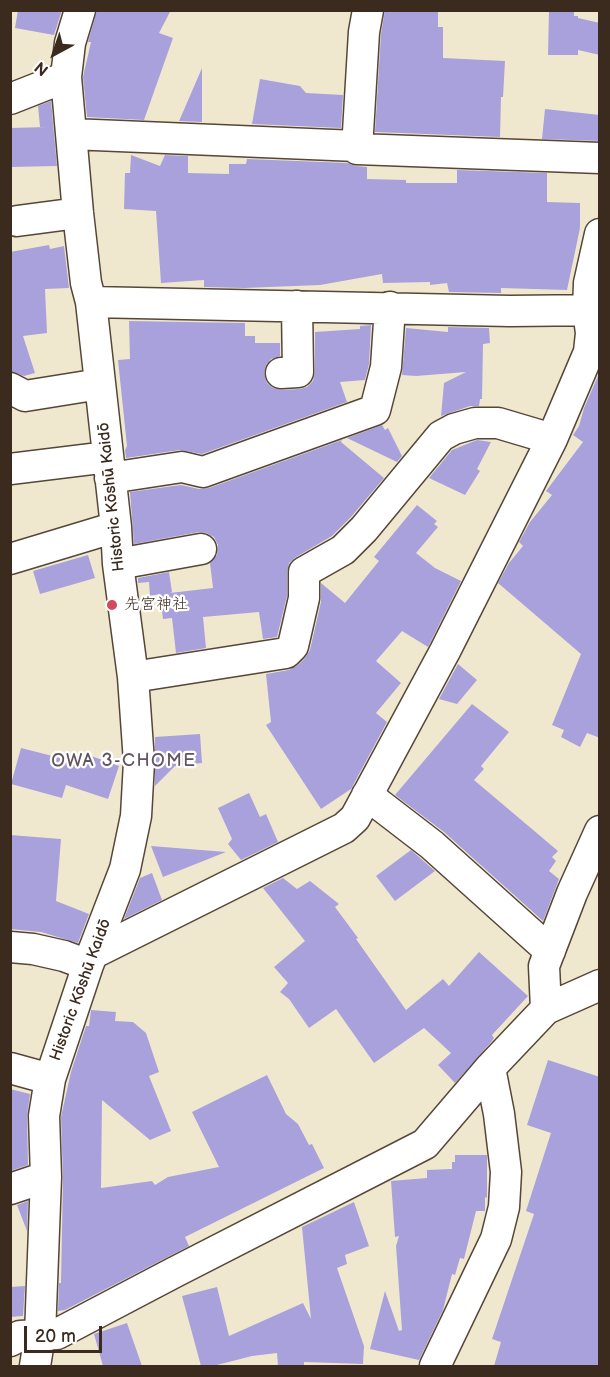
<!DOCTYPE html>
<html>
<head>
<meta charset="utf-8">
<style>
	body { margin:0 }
	#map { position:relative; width:610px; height:1377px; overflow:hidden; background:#f0e8ce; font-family:"Balsamiq Sans",sans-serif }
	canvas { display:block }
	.frame { position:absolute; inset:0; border:12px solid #3b2a1e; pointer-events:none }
	.north { position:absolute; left:24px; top:24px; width:60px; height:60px; -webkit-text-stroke:4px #fff; paint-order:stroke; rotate:220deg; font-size:16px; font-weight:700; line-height:24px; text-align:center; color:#3b2a1e }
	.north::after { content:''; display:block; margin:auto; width:21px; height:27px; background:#3b2a1e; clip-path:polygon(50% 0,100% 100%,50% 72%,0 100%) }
	.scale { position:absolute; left:24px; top:1326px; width:78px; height:27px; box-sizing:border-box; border:3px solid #3b2a1e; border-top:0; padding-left:8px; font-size:18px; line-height:21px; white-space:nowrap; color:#3b2a1e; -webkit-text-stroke:4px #fff; paint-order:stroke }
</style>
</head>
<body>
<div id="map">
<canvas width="610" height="1377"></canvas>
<div class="frame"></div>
<div class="north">N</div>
<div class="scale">20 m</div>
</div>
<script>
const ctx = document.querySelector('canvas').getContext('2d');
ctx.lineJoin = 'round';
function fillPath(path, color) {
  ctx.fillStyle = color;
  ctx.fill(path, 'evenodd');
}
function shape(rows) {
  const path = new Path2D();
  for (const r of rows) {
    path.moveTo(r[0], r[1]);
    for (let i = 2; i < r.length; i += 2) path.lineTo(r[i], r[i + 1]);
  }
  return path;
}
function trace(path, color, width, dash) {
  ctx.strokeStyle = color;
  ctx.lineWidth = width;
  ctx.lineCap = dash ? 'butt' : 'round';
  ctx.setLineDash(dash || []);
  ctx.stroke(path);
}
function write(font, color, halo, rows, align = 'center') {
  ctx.font = font + ' "Balsamiq Sans","Klee One",sans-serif';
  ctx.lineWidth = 4.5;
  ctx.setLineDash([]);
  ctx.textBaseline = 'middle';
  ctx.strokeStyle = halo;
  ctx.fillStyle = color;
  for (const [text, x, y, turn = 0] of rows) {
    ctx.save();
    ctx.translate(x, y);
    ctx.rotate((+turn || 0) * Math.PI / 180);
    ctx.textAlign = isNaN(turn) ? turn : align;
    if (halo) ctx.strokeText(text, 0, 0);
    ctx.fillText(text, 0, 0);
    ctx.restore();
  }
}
fillPath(shape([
	[18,10,62,10,54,35,15,28],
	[97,10,171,10,159,33,173,38,144,120,87,117,83,77,91,42,88,42],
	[385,10,438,10,438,27,443,27,443,58,505,61,503,97,501,97,500,137,375,132,381,34],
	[549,10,574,10,574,16,578,16,578,18,600,23,600,55,578,50,578,55,548,55],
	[202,68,202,122,179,121,183,112],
	[260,79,300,86,306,93,343,95,341,128,252,124],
	[51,101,57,166,10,167,10,128,47,127,40,127,38,106],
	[545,109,600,115,600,141,542,139],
	[131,155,160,166,165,155,188,156,188,173,229,174,229,164,246,164,247,159,347,163,356,166,367,167,367,179,406,180,406,183,457,183,457,170,547,173,547,202,580,203,580,228,567,290,501,288,501,293,449,292,447,283,430,285,430,282,383,283,382,274,320,285,244,288,204,287,204,280,161,283,156,211,124,209,125,173,130,173],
	[49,245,50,249,64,246,69,288,45,289,47,333,23,336,35,373,24,376,10,371,10,252],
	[129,321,245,323,245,336,255,336,255,343,280,343,280,356,271,359,266,365,264,373,267,383,273,388,281,390,300,389,307,387,313,381,315,372,315,332,360,329,360,326,371,325,369,364,365,380,340,382,347,402,202,454,180,450,126,458,125,450,127,446,118,360,130,359],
	[448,327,489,328,490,343,483,344,482,399,480,399,479,406,470,406,441,416,444,383,466,372,416,376,402,375,406,328,448,332],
	[598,376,600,376,600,738,587,733,580,747,561,737,564,730,552,725,581,654,498,583,509,563,523,546,519,542,530,522,552,495,546,491,583,442,573,435,579,426,584,408],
	[382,425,385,430,388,428,402,456,397,462,347,438],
	[342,440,341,442,384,478,351,517,332,536,296,557,289,563,287,572,287,596,277,637,263,639,259,612,203,617,206,648,176,653,172,618,163,619,160,594,150,596,149,582,138,583,138,578,169,572,172,592,170,593,213,588,210,563,217,555,218,545,214,537,206,533,199,532,134,544,130,492,181,485,199,489,209,488],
	[477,440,491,442,477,469,480,471,465,495,429,478,452,450],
	[417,505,437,521,434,524,438,527,416,553,435,568,461,581,428,647,402,631,376,661,401,683,376,713,387,722,351,789,321,809,266,725,271,722,266,674,289,670,298,665,305,658,310,650,321,602,321,583,345,603,379,561,374,557],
	[88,555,95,578,40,594,33,571],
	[458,664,477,680,457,704,439,699],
	[472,704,509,732,481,766,484,769,474,780,558,851,552,857,556,861,549,871,559,879,543,921,444,832,395,795],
	[200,734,202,763,175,766,155,786,155,737],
	[21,748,76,762,80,752,119,766,108,799,66,785,62,798,11,784],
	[249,793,260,817,266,814,278,842,241,860,228,844,232,839,218,808],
	[10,835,61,839,56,901,89,914,78,943,41,932,10,929],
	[151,846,226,852,163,877],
	[411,850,435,871,395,901,376,876],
	[152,873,162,900,124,919,140,878],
	[283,878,297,889,310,881,339,904,335,907,358,938,356,939,406,1010,443,979,449,986,479,952,528,996,492,1035,494,1038,492,1041,455,1083,438,1065,451,1053,424,1028,374,1063,336,1009,309,1028,289,999,280,992,288,983,274,967,305,941,263,888],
	[91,1010,116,1012,115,1021,133,1022,146,1033,159,1072,149,1076,171,1131,150,1140,102,1100,101,1188,152,1181,155,1185,168,1177,219,1167,192,1112,267,1075,286,1114,298,1124,309,1145,312,1144,324,1168,185,1237,189,1246,65,1310,58,1311,59,1283,61,1283,63,1178,61,1117,71,1072,86,1026,89,1026],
	[548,1060,600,1077,600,1366,494,1366,501,1342,492,1339,534,1214,526,1211,551,1133,527,1125],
	[10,1089,30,1094,27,1116,28,1165,10,1171],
	[455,1155,487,1155,487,1198,485,1197,485,1211,476,1211,464,1259,460,1258,455,1275,452,1274,443,1310,419,1360,370,1349,385,1291,399,1331,402,1330,396,1246,399,1236,395,1237,391,1181,427,1178,427,1170,452,1169,452,1162,455,1162],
	[28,1201,27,1231,17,1205],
	[354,1202,369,1246,345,1255,347,1264,337,1268,364,1346,363,1364,304,1362,304,1366,278,1366,277,1353,252,1356,213,1366,201,1366,182,1296,217,1287,229,1336,303,1303,311,1319,302,1227],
	[25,1286,23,1316,10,1317,10,1287],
	[127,1323,142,1366,103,1366,94,1334]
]), '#a9a1db');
const minor = shape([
	[368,10,364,32,357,149,600,158],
	[10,99,66,77],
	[71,134,357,146],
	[17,221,78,213],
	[91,302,510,311,600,310],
	[281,373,298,372,297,306],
	[10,388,25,396,100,384],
	[10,469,108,457],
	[110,478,182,467,203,472,375,410,386,367,390,307],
	[10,559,116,527],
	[118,564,201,549],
	[133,677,286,653,293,646,304,598,304,572,343,550,364,529,441,436,454,429,475,423,498,423,552,439],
	[367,795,432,845,550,951],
	[10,947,33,949,64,956,88,965],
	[94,953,344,828,355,818,445,651,552,439,589,352,591,333,588,310,589,283,600,234],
	[546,1009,544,966,572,893,600,831],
	[10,1068,50,1079],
	[10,1189,46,1177],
	[10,1341,20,1336,57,1334,175,1272,425,1144,490,1068,546,1009,600,985],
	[35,1366,40,1335,46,1177,44,1116,50,1079,88,965,125,869,136,816,139,762,133,677,118,564,116,527,91,302,86,283,78,213,66,77,70,43,80,10],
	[435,1366,496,1239,504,1207,506,1172,499,1114,490,1068]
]);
trace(minor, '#564638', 33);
trace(minor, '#fff', 30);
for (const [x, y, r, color] of [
	[112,605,6,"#d1495b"]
]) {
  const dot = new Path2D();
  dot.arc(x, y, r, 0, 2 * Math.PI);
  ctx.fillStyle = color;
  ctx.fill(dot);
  trace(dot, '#fff', 2);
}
write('16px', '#3b2a1e', '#fff', [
	["Historic Kōshū Kaidō",112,497,-96],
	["Historic Kōshū Kaidō",81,990,-70]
]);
write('16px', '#3b2a1e', '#fff', [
	["先宮神社",124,605]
], 'left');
ctx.letterSpacing = '1.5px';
write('18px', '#625460', '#fff', [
	["OWA 3-CHOME",124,761]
]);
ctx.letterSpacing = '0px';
</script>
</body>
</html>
